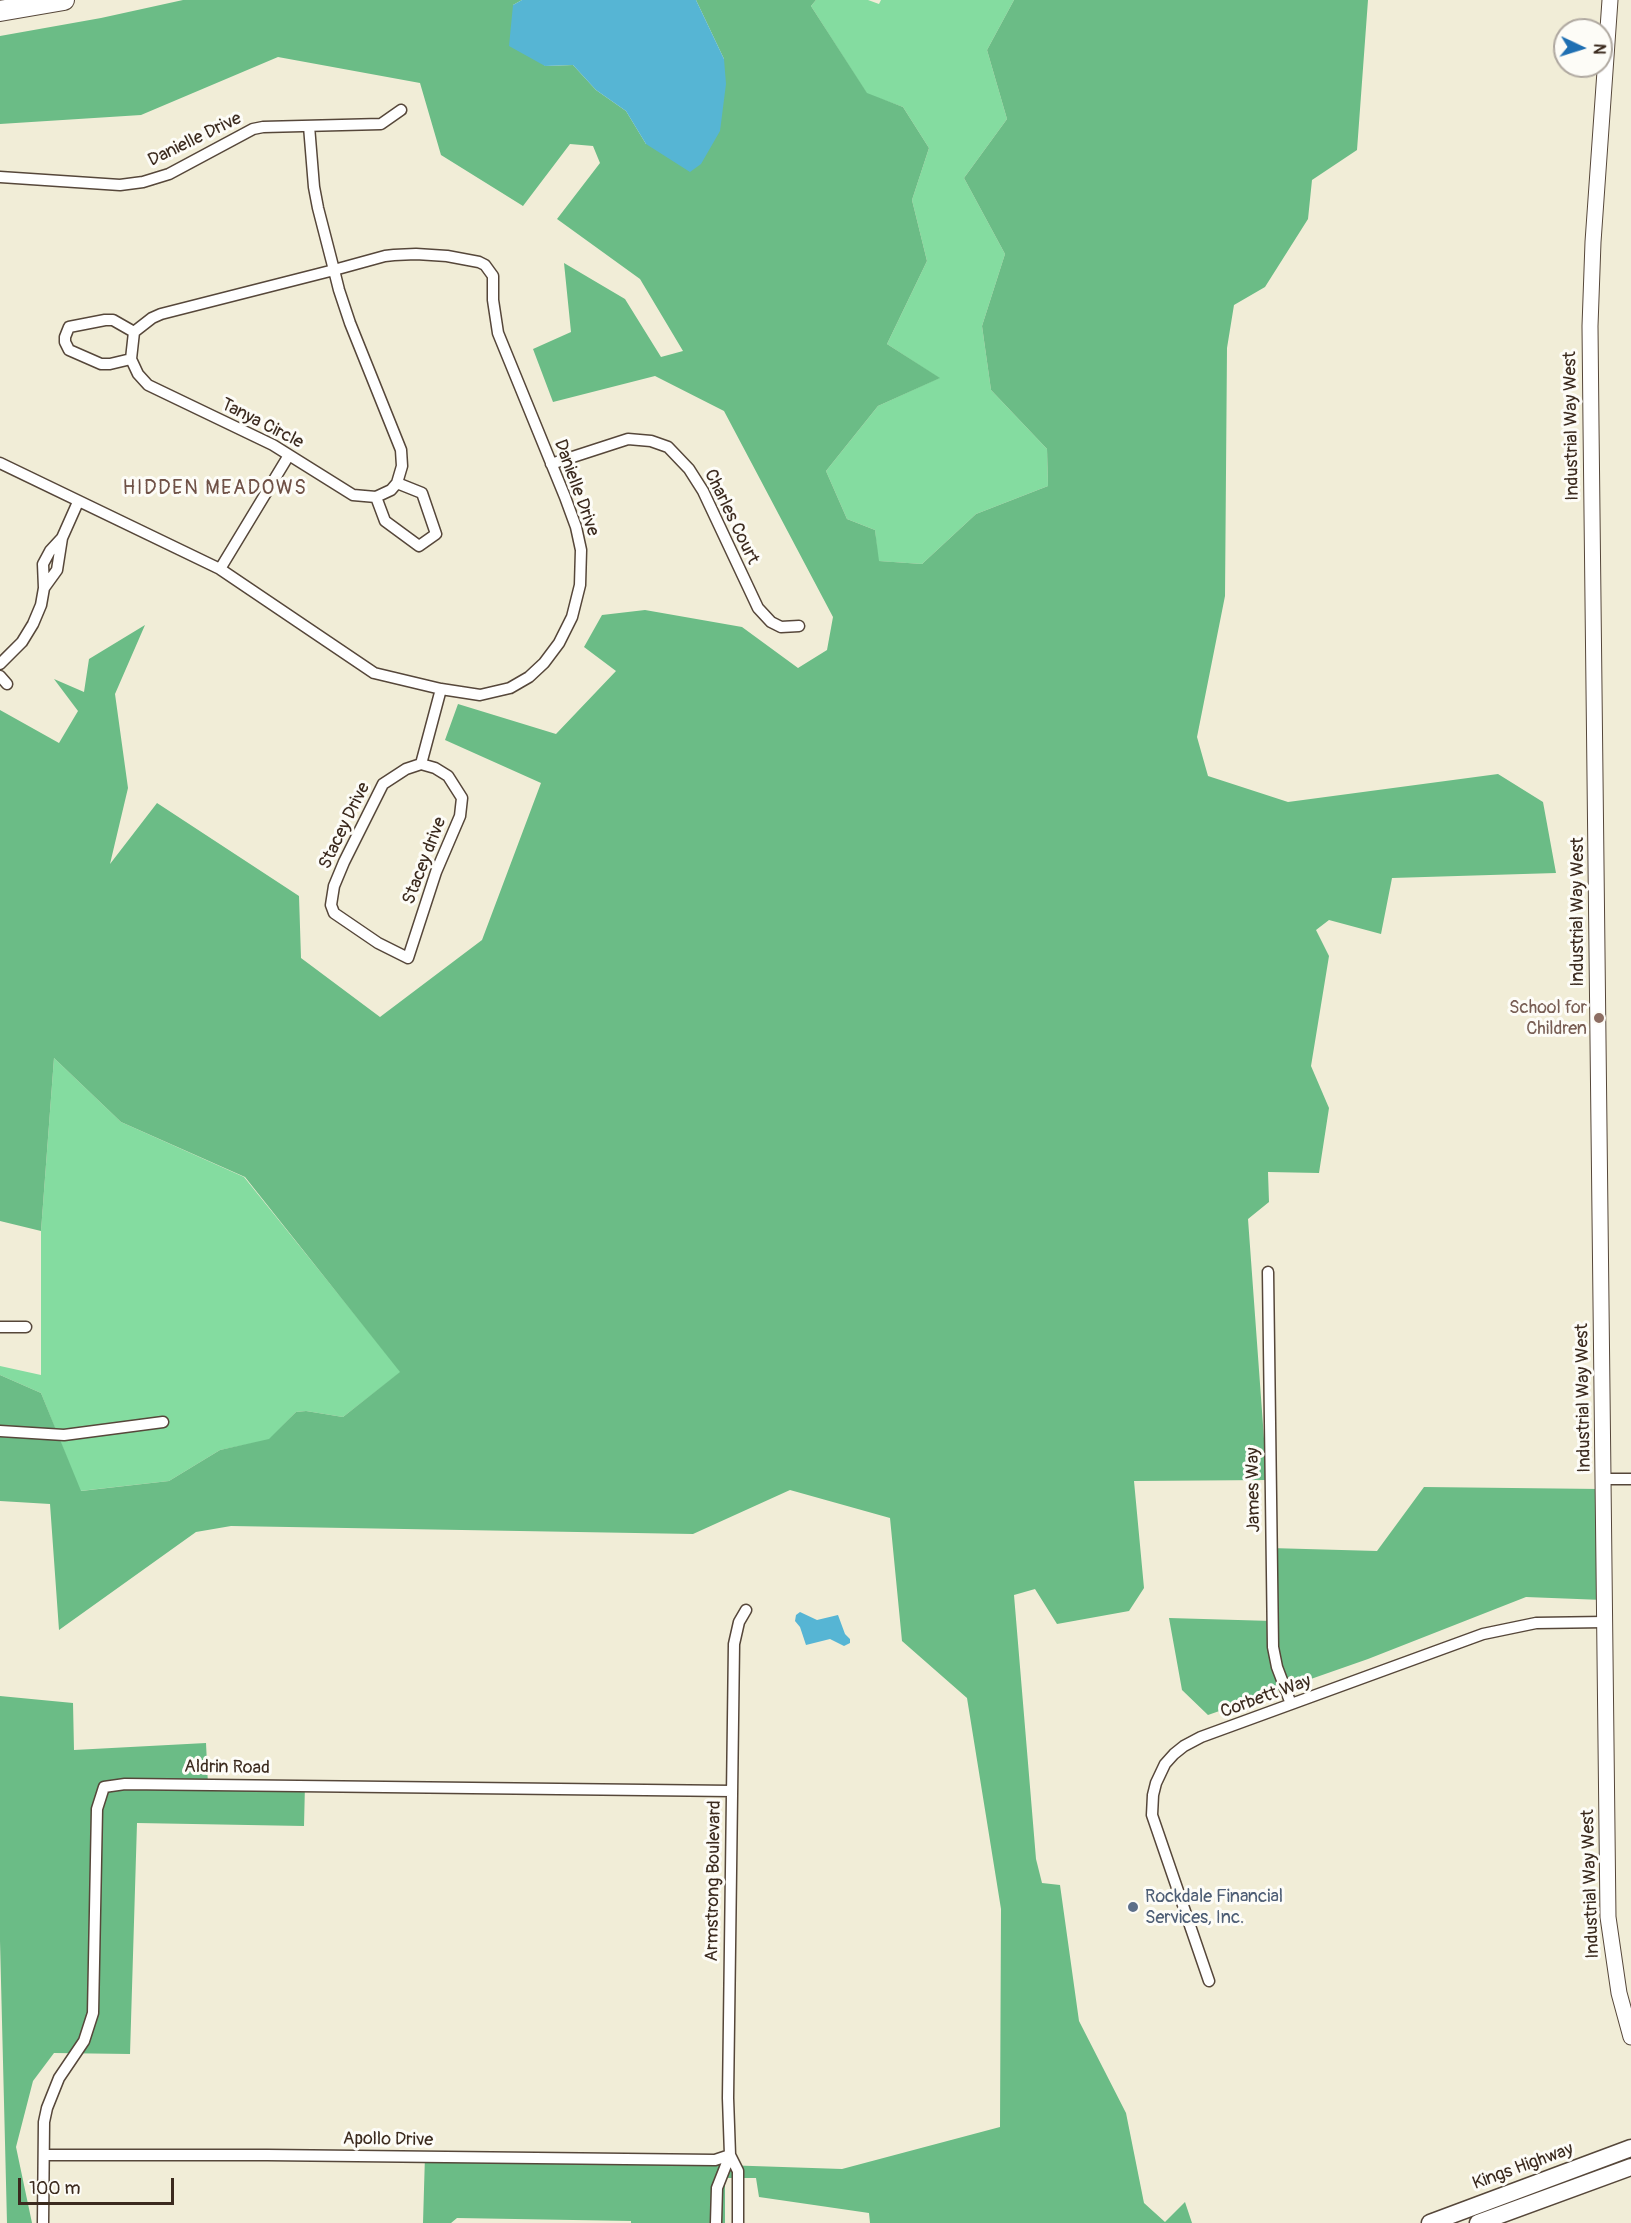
<!DOCTYPE html>
<html>
<head>
<meta charset="utf-8">
<style>
	body { margin:0 }
	#map { position:relative; width:1631px; height:2223px; overflow:hidden; background:#f1edd7; font-family:Pangolin,sans-serif }
	canvas { display:block }
	.north { position:absolute; left:1553px; top:18px; width:60px; height:60px; box-sizing:border-box; background:#fdfcf7; border:2px solid #afa8a0; border-radius:50%; rotate:94deg; font-size:16px; font-weight:700; line-height:24px; text-align:center; color:#3b2a1e }
	.north::after { content:''; display:block; margin:auto; width:21px; height:27px; background:#1f6fb2; clip-path:polygon(50% 0,100% 100%,50% 72%,0 100%) }
	.scale { position:absolute; left:18px; top:2178px; width:156px; height:27px; box-sizing:border-box; border:3px solid #3b2a1e; border-top:0; padding-left:8px; font-size:18px; line-height:21px; white-space:nowrap; color:#3b2a1e; -webkit-text-stroke:4px #fdfcf7; paint-order:stroke }
</style>
</head>
<body>
<div id="map">
<canvas width="1631" height="2223"></canvas>
<div class="north">N</div>
<div class="scale">100 m</div>
</div>
<script>
const ctx = document.querySelector('canvas').getContext('2d');
ctx.lineJoin = 'round';
function fillPath(path, color) {
  ctx.fillStyle = color;
  ctx.fill(path, 'evenodd');
}
function shape(rows) {
  const path = new Path2D();
  for (const r of rows) {
    path.moveTo(r[0], r[1]);
    for (let i = 2; i < r.length; i += 2) path.lineTo(r[i], r[i + 1]);
  }
  return path;
}
function trace(path, color, width, dash) {
  ctx.strokeStyle = color;
  ctx.lineWidth = width;
  ctx.lineCap = dash ? 'butt' : 'round';
  ctx.setLineDash(dash || []);
  ctx.stroke(path);
}
function write(font, color, halo, rows, align = 'center') {
  ctx.font = font + ' Pangolin,sans-serif';
  ctx.lineWidth = 6;
  ctx.setLineDash([]);
  ctx.textBaseline = 'middle';
  ctx.strokeStyle = halo;
  ctx.fillStyle = color;
  for (const [text, x, y, turn = 0] of rows) {
    ctx.save();
    ctx.translate(x, y);
    ctx.rotate((+turn || 0) * Math.PI / 180);
    ctx.textAlign = isNaN(turn) ? turn : align;
    if (halo) ctx.strokeText(text, 0, 0);
    ctx.fillText(text, 0, 0);
    ctx.restore();
  }
}
fillPath(shape([
	[816,0,868,0,879,4,881,0,1014,0,987,50,1007,119,964,178,1005,254,982,326,991,390,1047,449,1048,486,976,514,922,564,878,561,875,530,847,519,826,471,878,406,939,378,887,344,927,261,912,200,929,148,903,107,867,94,811,6],
	[54,1058,121,1122,244,1177,401,1372,343,1417,306,1411,296,1412,269,1440,220,1450,169,1481,80,1491,41,1393,0,1375,0,1366,41,1375,41,1231]
]), '#84dca0');
fillPath(shape([
	[183,0,522,0,513,5,545,66,573,65,596,90,626,111,646,144,724,59,696,0,816,0,811,6,867,93,903,107,929,148,912,200,927,261,887,344,940,378,878,406,826,471,847,519,875,530,879,561,922,564,976,514,1048,486,1047,449,991,390,982,326,1005,254,964,178,1007,119,987,50,1014,0,1368,0,1357,150,1312,180,1308,219,1265,287,1234,305,1227,348,1225,596,1197,737,1208,776,1288,802,1498,774,1543,802,1556,873,1392,878,1381,934,1329,920,1316,930,1329,956,1311,1066,1329,1108,1319,1173,1268,1172,1269,1202,1248,1219,1267,1480,1134,1481,1144,1588,1129,1611,1057,1624,1035,1589,1014,1595,1036,1859,1042,1883,1060,1885,1079,2021,1126,2113,1144,2203,1165,2222,1185,2202,1192,2223,870,2223,869,2213,759,2197,756,2178,725,2178,725,2223,631,2223,631,2221,457,2218,451,2223,423,2223,425,2155,842,2169,1000,2127,1001,1909,967,1698,902,1641,890,1518,790,1490,693,1534,231,1526,196,1532,59,1630,50,1504,0,1501,0,1375,41,1393,81,1491,169,1481,220,1450,269,1439,296,1412,306,1411,343,1417,400,1372,245,1177,121,1122,54,1058,41,1231,0,1221,0,710,59,743,78,711,54,679,84,692,89,659,145,625,115,694,128,788,110,864,157,803,299,896,301,958,380,1017,482,940,541,783,445,740,458,704,556,734,616,671,584,647,602,615,645,610,742,627,798,668,827,650,833,617,724,411,655,376,553,402,533,349,571,332,564,263,625,299,661,357,683,351,640,279,557,219,600,163,593,146,570,144,523,206,441,155,420,83,278,57,141,115,0,124,0,36,101,18],
	[1424,1487,1600,1489,1603,1600,1526,1597,1368,1659,1208,1715,1182,1690,1169,1618,1272,1621,1270,1548,1377,1551],
	[0,1696,73,1703,74,1750,206,1743,208,1785,305,1784,304,1826,137,1823,130,2054,54,2053,33,2081,16,2147,32,2223,7,2223,0,1941]
]), '#6bbc86');
fillPath(shape([
	[522,0,696,0,724,59,726,84,720,131,701,164,690,172,646,144,626,111,596,90,573,65,545,66,509,46,513,5],
	[800,1612,817,1620,838,1615,845,1634,850,1639,850,1643,844,1646,830,1639,806,1645,800,1627,795,1621,796,1615]
]), '#56b5d4');
const street = shape([
	[0,177,120,185,143,182,169,174,253,129,263,127,381,124,401,110],
	[131,359,110,364,101,364,69,350,65,342,65,337,69,327,105,320,113,320,134,332],
	[0,463,220,569,374,673,441,689,480,695,510,688,529,677,544,663,559,643,572,617,580,585,581,550,576,527,565,497,498,333,493,300,493,276,485,265,479,262,447,256,416,254,394,255,385,256,334,270,161,314,152,318,134,332,131,359,138,374,148,385,273,445,353,495,376,497,391,490,397,483,402,466,401,450,350,323,339,290,334,270,318,208,314,187,309,126],
	[551,464,628,439,651,441,668,447,689,469,703,491,758,608,771,622,781,627,799,626],
	[376,497,385,521,419,546,436,534,422,493,397,483],
	[220,569,289,455],
	[44,588,57,570,62,538,78,502],
	[0,664,22,642,33,624,41,605,44,588,43,564,50,551,62,538],
	[0,676,7,684],
	[421,764,435,768,448,776,462,798,460,816,436,872,408,958,378,943,334,913,331,905,334,886,344,862,383,784,406,769,421,764],
	[421,764,441,689],
	[1268,1272,1273,1647,1277,1667,1291,1704],
	[0,1327,26,1327],
	[0,1431,64,1435,163,1422],
	[1605,1479,1631,1479],
	[1209,1981,1152,1815,1153,1795,1156,1783,1165,1764,1174,1754,1184,1746,1201,1737,1483,1634,1536,1623,1605,1622],
	[44,2155,267,2155,715,2160,730,2155],
	[730,2155,738,2171,738,2223],
	[43,2223,44,2122,47,2108,59,2078,84,2041,93,2013,97,1809,104,1787,125,1784,732,1791],
	[716,2223,717,2188,730,2155,728,2098,734,1644,739,1622,746,1610]
]);
const secondary = shape([
	[1610,0,1593,242,1590,326,1591,425,1608,1917,1619,1993,1631,2037]
]);
const primary = shape([
	[1430,2223,1631,2148],
	[1478,2223,1631,2167]
]);
const highway = shape([
	[0,11,64,0]
]);
trace(street, '#56473a', 13);
trace(secondary, '#56473a', 17);
trace(primary, '#56473a', 19);
trace(highway, '#56473a', 22);
trace(street, '#fff', 10);
trace(secondary, '#fff', 15);
trace(primary, '#fff', 16);
trace(highway, '#fff', 20);
for (const [x, y, r, color] of [
	[1599,1018,6,"#8d6e63"],
	[1133,1907,6,"#5c6f8a"]
]) {
  const dot = new Path2D();
  dot.arc(x, y, r, 0, 2 * Math.PI);
  ctx.fillStyle = color;
  ctx.fill(dot);
  trace(dot, '#fdfcf7', 2);
}
write('18px', '#3b2a1e', '#fdfcf7', [
	["Danielle Drive",195,140,-26],
	["Tanya Circle",262,424,27],
	["Industrial Way West",1572,426,-91],
	["Danielle Drive",576,488,70],
	["Charles Court",731,517,64],
	["Stacey Drive",345,826,-64],
	["Stacey drive",425,861,-69],
	["Industrial Way West",1578,912,-90],
	["Industrial Way West",1584,1398,-91],
	["James Way",1254,1490,-91],
	["Corbett Way",1266,1697,-20],
	["Aldrin Road",227,1768,1],
	["Armstrong Boulevard",714,1881,-89],
	["Industrial Way West",1591,1884,-92],
	["Apollo Drive",388,2140,1],
	["Kings Highway",1523,2167,-20]
]);
write('18px', '#785e54', '#fdfcf7', [
	["School for",1587,1008],
	["Children",1587,1029]
], 'right');
write('18px', '#4e5e75', '#fdfcf7', [
	["Rockdale Financial",1145,1897],
	["Services, Inc.",1145,1918]
], 'left');
ctx.letterSpacing = '1.5px';
write('20px', '#6f5146', '#fdfcf7', [
	["HIDDEN MEADOWS",215,489]
]);
ctx.letterSpacing = '0px';
</script>
</body>
</html>
